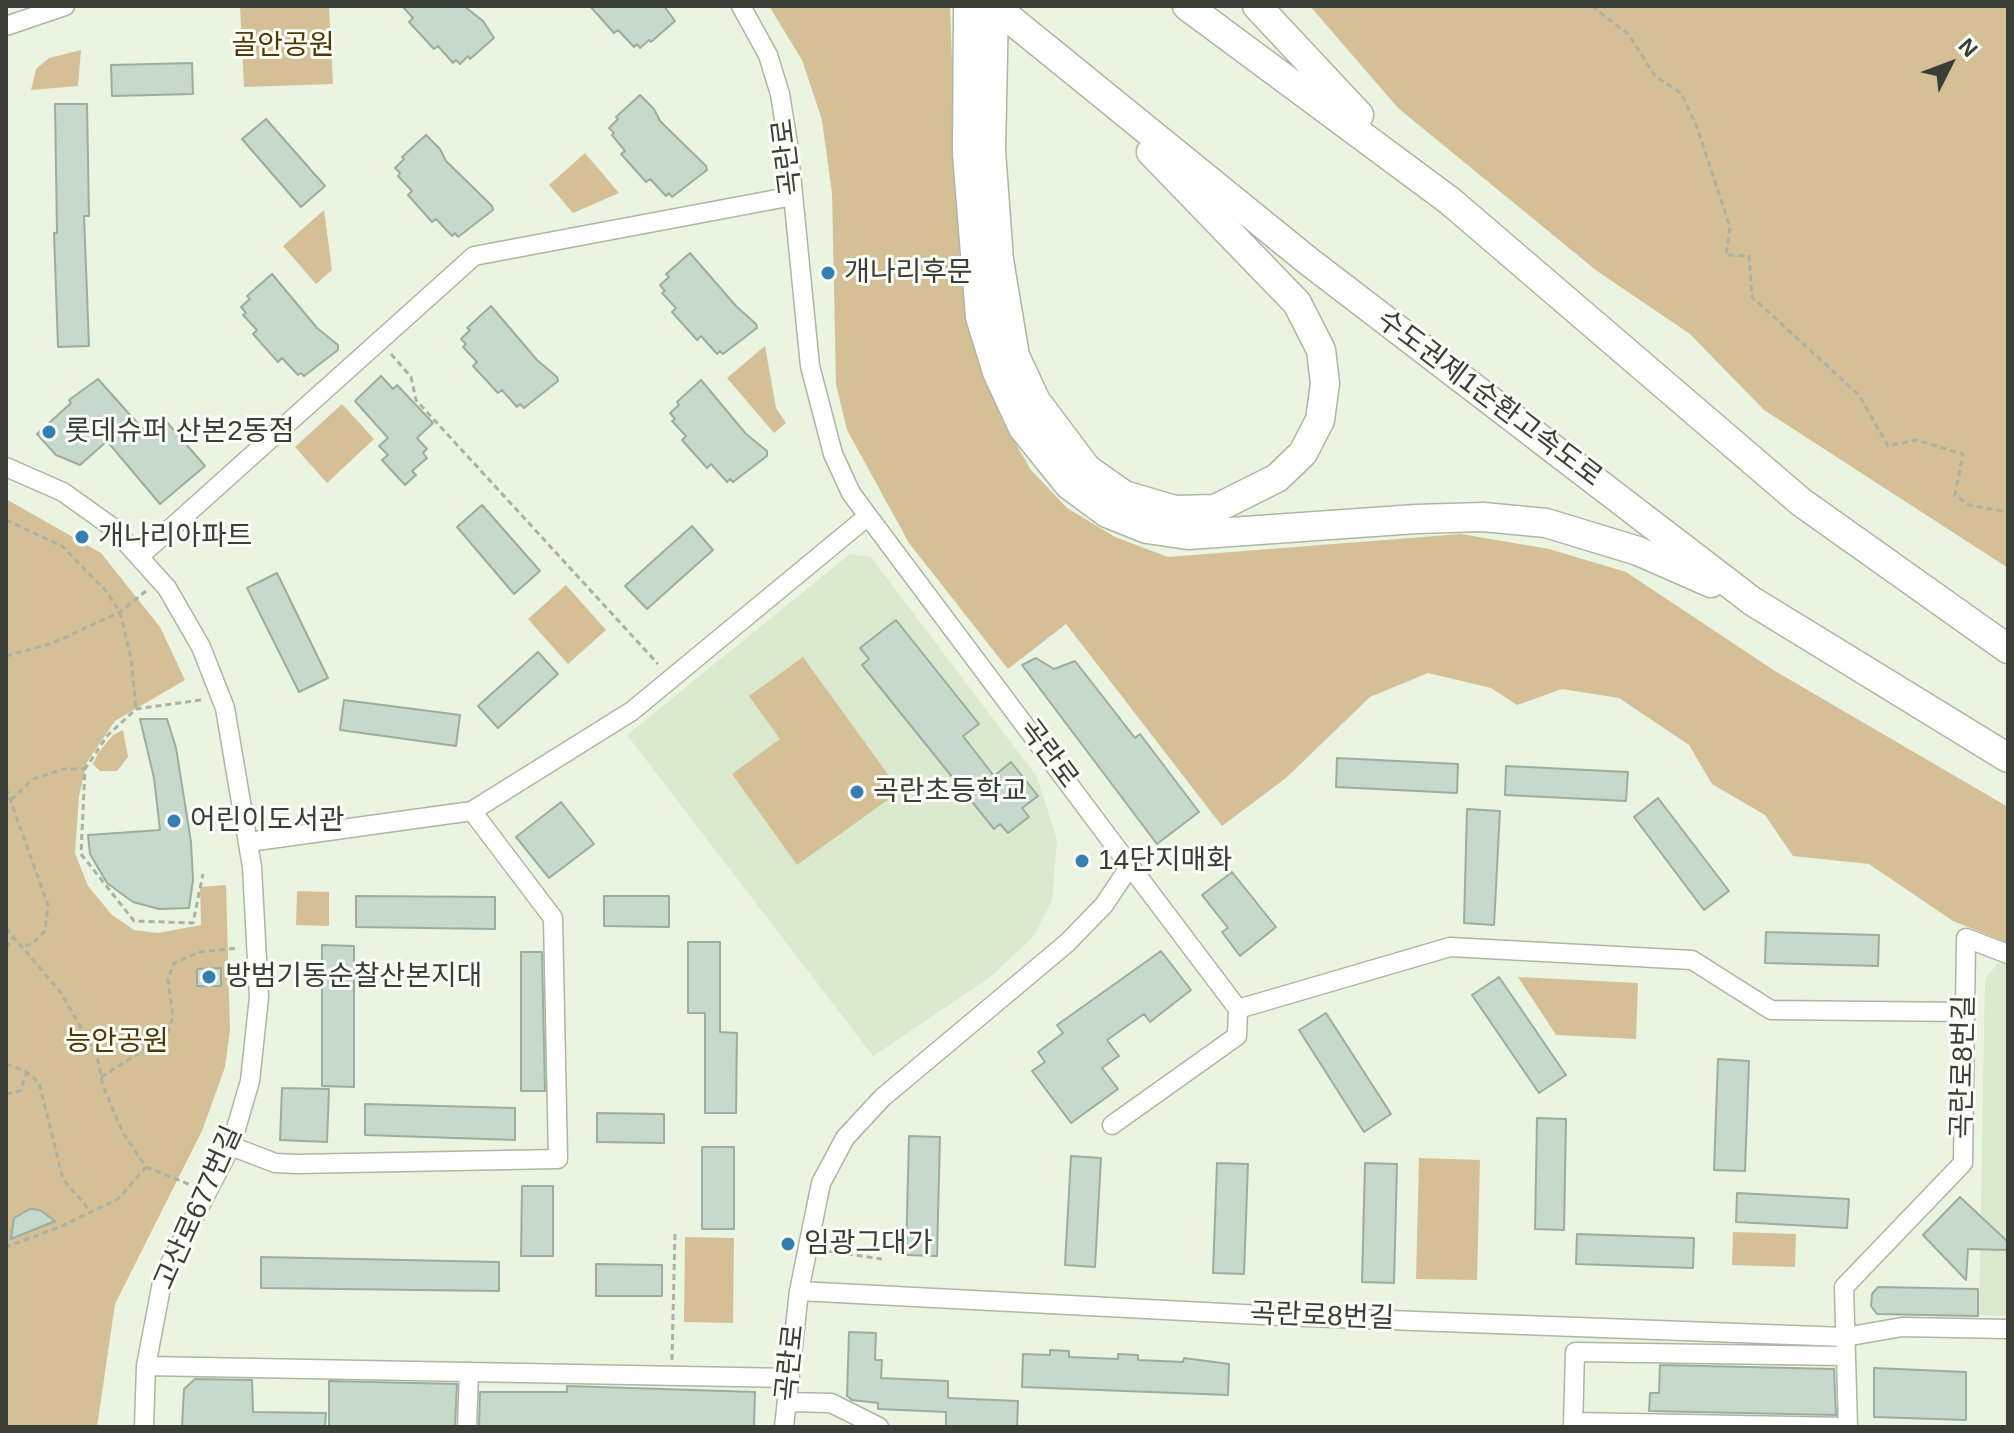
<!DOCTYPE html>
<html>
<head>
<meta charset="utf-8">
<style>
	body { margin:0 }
	#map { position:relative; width:2014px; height:1433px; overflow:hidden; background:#eaf4e0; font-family:Helvetica,sans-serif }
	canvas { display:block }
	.frame { position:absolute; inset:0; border:8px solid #3a3e36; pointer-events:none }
	.north { position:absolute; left:1910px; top:24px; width:80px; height:80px; -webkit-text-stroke:6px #fbfff7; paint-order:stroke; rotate:48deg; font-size:22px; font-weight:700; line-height:32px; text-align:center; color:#3a3e36 }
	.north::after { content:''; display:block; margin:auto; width:28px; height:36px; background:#3a3e36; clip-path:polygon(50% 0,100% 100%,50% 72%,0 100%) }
</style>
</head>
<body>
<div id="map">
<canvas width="2014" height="1433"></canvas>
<div class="frame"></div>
<div class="north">N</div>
</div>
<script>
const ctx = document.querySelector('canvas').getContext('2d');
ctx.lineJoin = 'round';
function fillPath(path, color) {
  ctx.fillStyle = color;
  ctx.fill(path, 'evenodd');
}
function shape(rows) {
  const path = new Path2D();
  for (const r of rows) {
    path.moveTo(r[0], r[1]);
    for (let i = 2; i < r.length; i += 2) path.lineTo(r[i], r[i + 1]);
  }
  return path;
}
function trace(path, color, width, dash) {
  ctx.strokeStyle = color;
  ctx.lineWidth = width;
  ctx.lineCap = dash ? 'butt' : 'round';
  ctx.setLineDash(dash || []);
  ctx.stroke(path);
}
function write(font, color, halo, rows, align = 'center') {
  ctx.font = font + ' Helvetica,"Noto Sans KR",sans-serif';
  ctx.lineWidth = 6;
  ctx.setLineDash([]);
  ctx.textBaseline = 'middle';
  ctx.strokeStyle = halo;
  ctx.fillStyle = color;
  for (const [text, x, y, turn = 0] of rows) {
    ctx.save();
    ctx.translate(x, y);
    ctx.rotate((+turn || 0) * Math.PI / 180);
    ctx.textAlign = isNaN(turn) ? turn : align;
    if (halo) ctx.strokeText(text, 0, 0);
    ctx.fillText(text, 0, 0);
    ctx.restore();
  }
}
fillPath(shape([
	[850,554,871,557,1037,777,1057,840,1052,900,1034,936,989,978,873,1056,627,735],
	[1998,963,2008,965,2008,1316,1979,1315,1985,979]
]), '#dbe9ce');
fillPath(shape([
	[240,6,329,6,333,84,244,87],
	[769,6,950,6,960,268,976,355,1003,422,1031,470,1067,508,1115,537,1168,557,1461,534,1549,549,1626,572,1775,671,2008,807,2008,943,1953,921,1869,864,1793,856,1765,815,1712,784,1689,745,1619,698,1562,689,1517,705,1491,688,1428,673,1370,697,1286,778,1222,826,1066,624,1008,669,909,543,847,430,836,384,832,193,822,120,802,60],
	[1310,6,2008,6,2008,568,1764,410,1690,334,1597,271,1398,108],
	[81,50,78,86,31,90,36,69,49,58],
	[585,153,619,193,573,213,549,185],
	[324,210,332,270,316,284,283,246],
	[765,346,776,408,786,423,774,433,727,378],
	[342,404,374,439,327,483,295,447],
	[6,499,101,553,160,627,185,680,115,721,87,762,79,796,75,853,88,886,112,915,134,930,158,933,201,925,200,887,226,885,230,1030,225,1067,202,1131,115,1304,97,1427,6,1427],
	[566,585,606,630,568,664,528,619],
	[803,657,900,791,797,865,732,774,780,739,749,696],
	[123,730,128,757,117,771,100,771,93,764,98,753,113,735],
	[297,891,329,892,329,926,296,925],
	[1518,977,1638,983,1636,1039,1556,1035],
	[1419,1158,1480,1160,1477,1280,1416,1279],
	[1733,1232,1796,1234,1795,1267,1732,1265],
	[685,1237,734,1238,733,1323,684,1322]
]), '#d5bf97');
const building = shape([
	[402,6,464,6,483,21,494,38,470,59,468,56,460,64,456,60,453,63,438,46,434,49,409,22,413,18,402,6],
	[590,6,664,6,675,21,651,42,649,40,640,48,637,44,634,47,618,30,614,33,590,6],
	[192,63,193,94,112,96,111,65,192,63],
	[640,95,654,109,660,121,706,166,707,170,672,197,669,193,666,196,650,179,646,182,621,154,625,151,612,135,614,133,609,128,618,119,616,117,640,95],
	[55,104,87,104,89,216,84,216,89,346,58,347,54,233,57,233,55,104],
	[266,119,325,186,301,207,242,139,266,119],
	[426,135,440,149,446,161,492,206,493,210,458,237,455,233,452,236,436,219,432,222,408,195,412,191,398,176,400,173,395,168,404,159,402,157,426,135],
	[690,253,736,306,756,324,757,328,723,354,720,351,717,354,701,336,697,340,672,312,676,308,662,293,665,291,660,285,669,277,666,274,690,253],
	[272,274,317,328,338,345,338,350,304,376,301,373,298,375,282,358,278,362,253,334,257,330,243,315,246,313,241,307,250,299,247,296,272,274],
	[491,306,537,360,557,377,558,381,524,408,520,404,517,407,502,390,498,393,473,366,477,362,463,347,466,344,461,339,470,330,467,328,491,306],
	[381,376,393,389,397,385,433,423,417,438,427,449,423,453,427,458,412,471,416,475,405,485,382,460,388,455,379,446,388,438,355,401,381,376],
	[98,379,148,435,165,420,205,466,160,504,107,441,80,465,56,455,37,434,71,403,69,400,98,379],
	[701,380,746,434,767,451,767,456,733,482,730,479,727,482,711,464,707,468,682,440,686,436,672,421,675,419,670,413,679,405,677,402,701,380],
	[482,505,540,571,514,594,457,527,482,505],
	[692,526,713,550,647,609,625,586,692,526],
	[277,573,328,678,299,692,247,588,277,573],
	[896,620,979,724,963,736,994,776,1011,762,1038,796,1022,808,1029,817,1008,833,1000,824,994,829,862,665,869,659,860,648,896,620],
	[538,652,558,674,498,728,478,706,538,652],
	[1036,658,1054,669,1075,661,1135,738,1140,734,1199,812,1157,844,1022,665,1036,658],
	[344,700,460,715,456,746,340,730,344,700],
	[140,719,167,719,176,748,191,842,193,880,189,908,159,909,133,902,107,883,90,854,88,835,160,830,154,778,140,719],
	[1337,758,1458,764,1457,793,1336,787,1337,758],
	[1506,766,1628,772,1626,801,1505,795,1506,766],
	[1658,798,1729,891,1704,910,1634,817,1658,798],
	[561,802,594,844,549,878,516,837,561,802],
	[1467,809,1500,811,1494,925,1464,923,1467,809],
	[1232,872,1276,927,1240,956,1222,932,1228,928,1202,895,1232,872],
	[356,896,495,897,495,929,356,927,356,896],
	[604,896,669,896,669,927,604,926,604,896],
	[1766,932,1879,935,1878,966,1765,963,1766,932],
	[688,942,720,942,720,1032,737,1033,736,1113,705,1113,705,1013,688,1013,688,942],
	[322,945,354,946,354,1087,322,1086,322,945],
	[1161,951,1191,990,1150,1022,1144,1014,1107,1040,1119,1056,1102,1068,1118,1089,1071,1123,1032,1071,1045,1062,1038,1052,1063,1033,1057,1025,1161,951],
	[521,952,542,952,545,1091,521,1091,521,952],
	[221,968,221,986,197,986,197,969,221,968],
	[1499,977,1566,1075,1539,1093,1472,995,1499,977],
	[1326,1013,1391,1114,1364,1132,1299,1030,1326,1013],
	[1718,1059,1749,1061,1745,1171,1714,1170,1718,1059],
	[282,1088,329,1089,327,1142,280,1140,282,1088],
	[365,1104,515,1108,515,1140,365,1135,365,1104],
	[597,1113,664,1114,664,1143,597,1142,597,1113],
	[1537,1118,1566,1119,1564,1230,1535,1229,1537,1118],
	[909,1136,940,1137,937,1256,906,1255,909,1136],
	[702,1147,734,1147,734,1229,702,1229,702,1147],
	[1071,1156,1101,1158,1095,1267,1065,1265,1071,1156],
	[1217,1163,1248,1164,1244,1274,1213,1273,1217,1163],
	[1365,1163,1397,1164,1394,1283,1362,1282,1365,1163],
	[522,1186,553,1186,553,1256,521,1256,522,1186],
	[1737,1193,1849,1199,1847,1228,1736,1222,1737,1193],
	[1960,1197,2008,1242,2008,1250,1968,1249,1966,1280,1923,1235,1960,1197],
	[30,1209,40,1210,55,1221,11,1239,14,1218,30,1209],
	[1577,1234,1694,1238,1693,1268,1576,1264,1577,1234],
	[261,1257,499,1262,499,1291,261,1288,261,1257],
	[596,1264,662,1265,662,1296,596,1296,596,1264],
	[1878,1287,1978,1289,1978,1316,1877,1314,1871,1306,1872,1294,1878,1287],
	[849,1332,876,1333,875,1360,882,1360,881,1378,948,1381,948,1398,1018,1401,1017,1427,946,1427,946,1412,878,1409,878,1403,852,1400,847,1396,849,1332],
	[1050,1350,1069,1351,1069,1357,1118,1359,1118,1354,1138,1355,1138,1360,1183,1362,1184,1358,1229,1364,1228,1395,1022,1387,1023,1354,1050,1355,1050,1350],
	[1660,1365,1834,1369,1836,1415,1649,1411,1650,1393,1659,1393,1660,1365],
	[1874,1368,1966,1372,1966,1420,1874,1417,1874,1368],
	[195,1379,252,1380,253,1412,326,1413,325,1427,182,1427,184,1389,195,1379],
	[329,1381,457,1384,455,1427,329,1427,329,1381],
	[567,1386,755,1392,754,1427,479,1427,480,1392,567,1392,567,1386]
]);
fillPath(building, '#c6d9ca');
trace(building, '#9bad9f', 2);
const minor = shape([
	[741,6,768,55,780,94,788,144,810,366,833,454,851,493,868,516,1130,866,1104,905,1067,943,882,1098,845,1138,821,1183,799,1291,784,1427],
	[6,26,65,6],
	[6,467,63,492,112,527,167,588,201,647,225,708,252,867,259,997,250,1081,231,1146,163,1277,146,1366,144,1427],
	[141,555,474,256,793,196],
	[249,842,472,811,632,711,868,516],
	[1130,866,1238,1009,1450,947,1692,960,1771,1010,1965,1012],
	[1112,1125,1237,1036,1238,1009],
	[231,1146,275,1163,297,1164,558,1159,553,918,472,811],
	[799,1291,1281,1316,1845,1337,1902,1327,2008,1329],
	[146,1366,790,1378],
	[787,1402,831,1403,879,1427],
	[1573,1422,1848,1427,1844,1287,1963,1163,1966,938,2008,954],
	[467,1427,469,1372],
	[1573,1427,1575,1352,1845,1356]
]);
const highway = shape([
	[968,6,967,154,980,317,997,372,1023,428,1069,485,1107,513,1147,529,1188,535,1416,519,1483,517,1546,523,1638,551,1711,583],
	[994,6,1307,260,1752,601,2008,758],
	[994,6,991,151,999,260,1015,356,1036,401,1087,469,1124,495,1175,510,1215,509,1277,478,1303,453,1320,420,1325,383,1321,350,1297,303,1151,152],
	[1187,6,1450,201,1801,502,2008,649],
	[1257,6,1359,115]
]);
trace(minor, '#acb6a3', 21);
trace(highway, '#acb6a3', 31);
trace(shape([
	[1592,6,1629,35,1655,76,1681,93,1697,127,1730,227,1726,255,1749,256,1752,297,1859,395,1888,446,1916,440,1963,454,1955,495,1969,505,2008,512],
	[391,354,411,377,416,400,658,664],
	[6,520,62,546,106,591,120,612,131,658,136,709],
	[6,656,53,643,120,612,146,591],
	[201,700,136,709,107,736,85,769,81,854,134,921,193,923,203,874],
	[6,788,48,905,45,931,32,944,21,947],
	[11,800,33,779,63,769,85,769],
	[6,928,61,993,97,1056,103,1086,123,1133,146,1167,118,1199,62,1226,6,1247],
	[6,948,13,938],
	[6,1064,27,1072,39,1083,63,1179,92,1213],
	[101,1077,167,1035,173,1017,168,979,174,963,199,952,239,948],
	[6,1094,20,1091,27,1072],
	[146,1167,191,1185],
	[827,1251,882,1259],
	[672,1360,675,1232]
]), '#aab2a2', 3, [6, 4]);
trace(minor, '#fff', 18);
trace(highway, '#fff', 28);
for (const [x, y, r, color] of [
	[828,273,8,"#357eb2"],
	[49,432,8,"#357eb2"],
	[82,537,8,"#357eb2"],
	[857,792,8,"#357eb2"],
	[174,821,8,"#357eb2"],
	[1082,861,8,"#357eb2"],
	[209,977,8,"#357eb2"],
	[788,1244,8,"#357eb2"]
]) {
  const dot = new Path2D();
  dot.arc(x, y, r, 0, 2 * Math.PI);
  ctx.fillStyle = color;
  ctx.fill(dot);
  trace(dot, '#fbfff7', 3);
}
write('28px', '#4f3905', '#fbfff7', [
	["골안공원",283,46],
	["능안공원",117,1042]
]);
write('28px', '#3a3e36', '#fbfff7', [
	["곡란로",788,157,-97],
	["수도권제1순환고속도로",1489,399,37],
	["곡란로",1048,754,53],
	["곡란로8번길",1964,1067,-89],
	["고산로677번길",199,1208,-66],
	["곡란로8번길",1322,1317,2],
	["곡란로",791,1363,-84]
]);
write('28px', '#3a3e36', '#fbfff7', [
	["개나리후문",844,273],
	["롯데슈퍼 산본2동점",65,432],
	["개나리아파트",98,537],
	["곡란초등학교",873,792],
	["어린이도서관",190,821],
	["14단지매화",1098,861],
	["방범기동순찰산본지대",225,977],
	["임광그대가",804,1244]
], 'left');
</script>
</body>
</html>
